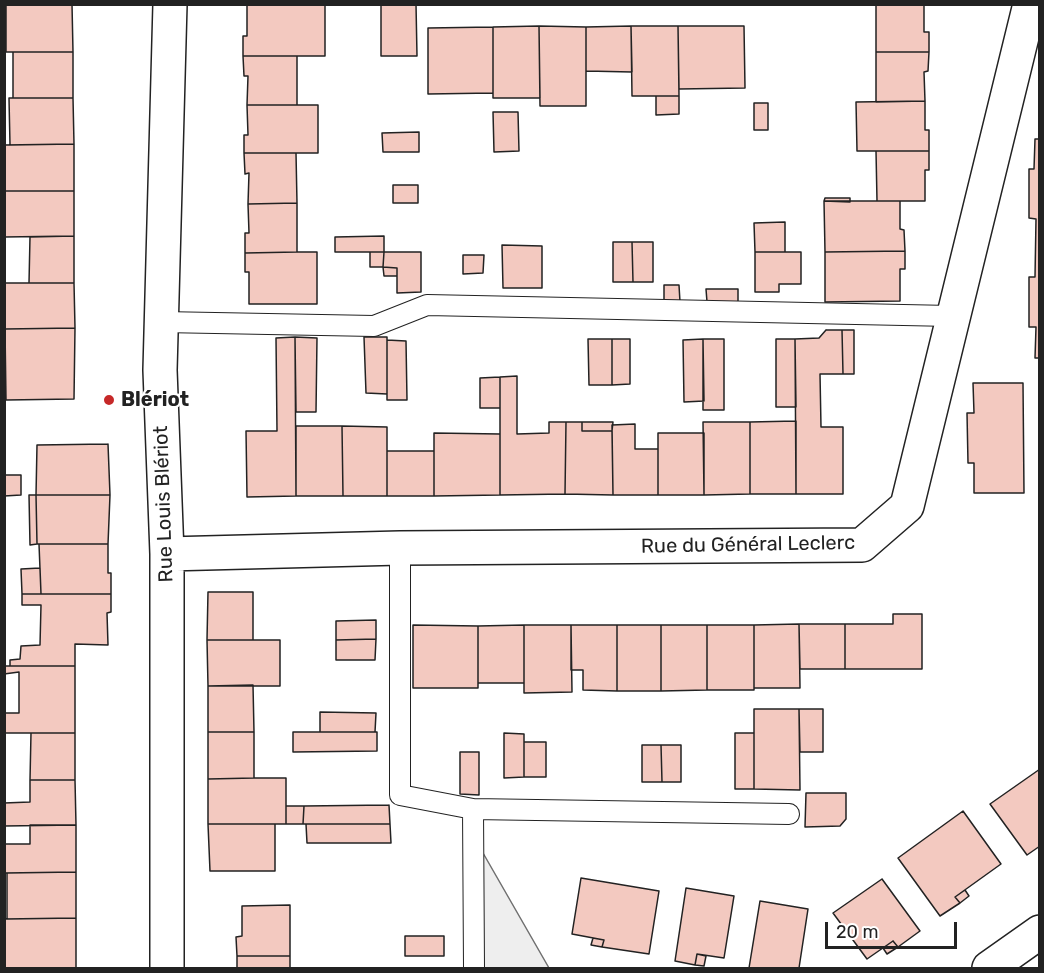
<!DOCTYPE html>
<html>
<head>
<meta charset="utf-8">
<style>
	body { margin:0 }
	#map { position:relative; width:1044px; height:973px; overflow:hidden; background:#fff; font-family:Rubik,sans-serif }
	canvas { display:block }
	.frame { position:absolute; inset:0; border:6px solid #222; pointer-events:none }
	.scale { position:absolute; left:825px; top:922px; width:132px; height:27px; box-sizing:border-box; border:3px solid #222; border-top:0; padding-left:8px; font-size:18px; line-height:21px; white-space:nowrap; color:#222; -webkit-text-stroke:4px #fff; paint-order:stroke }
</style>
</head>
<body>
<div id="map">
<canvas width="1044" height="973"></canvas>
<div class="frame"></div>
<div class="scale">20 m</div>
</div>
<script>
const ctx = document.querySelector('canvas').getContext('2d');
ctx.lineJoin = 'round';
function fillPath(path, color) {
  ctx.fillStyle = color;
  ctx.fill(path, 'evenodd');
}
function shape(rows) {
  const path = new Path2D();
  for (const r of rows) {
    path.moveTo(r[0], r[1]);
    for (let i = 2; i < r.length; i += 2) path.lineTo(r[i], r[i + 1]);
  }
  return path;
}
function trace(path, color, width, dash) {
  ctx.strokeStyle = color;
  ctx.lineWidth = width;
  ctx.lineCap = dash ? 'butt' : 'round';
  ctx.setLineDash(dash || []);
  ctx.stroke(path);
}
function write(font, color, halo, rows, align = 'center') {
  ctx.font = font + ' Rubik,sans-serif';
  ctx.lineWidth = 4.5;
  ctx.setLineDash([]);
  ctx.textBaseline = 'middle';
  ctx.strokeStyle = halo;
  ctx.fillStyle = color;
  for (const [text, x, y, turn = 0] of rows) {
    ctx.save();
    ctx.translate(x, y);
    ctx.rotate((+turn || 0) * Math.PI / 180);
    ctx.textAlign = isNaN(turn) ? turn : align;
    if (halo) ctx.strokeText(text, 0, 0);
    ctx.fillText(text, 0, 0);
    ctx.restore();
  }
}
const green = shape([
	[479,846,549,968,481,968,479,846]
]);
fillPath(green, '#eee');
trace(green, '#6f6f6f', 1.5);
const building = shape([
	[6,4,72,4,73,52,6,52,6,4],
	[247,4,325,4,325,56,243,56,243,36,247,36,247,4],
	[381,4,416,4,417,56,381,56,381,4],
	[876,4,924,4,924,32,929,32,929,52,876,52,876,4],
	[539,26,540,98,493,98,493,27,539,26],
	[539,26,586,27,586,106,540,106,539,26],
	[631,26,678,26,679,96,632,96,631,26],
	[631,26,632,72,586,71,586,27,631,26],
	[678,26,744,26,745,88,679,89,678,26],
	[493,27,493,93,428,94,428,28,493,27],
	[13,52,73,52,73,98,13,98,13,52],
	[876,52,929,52,928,71,924,72,925,101,876,102,876,52],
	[243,56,297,56,297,105,247,105,248,76,244,76,243,56],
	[656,96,679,96,679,114,656,115,656,96],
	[9,98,73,98,74,144,10,145,9,98],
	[925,101,925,130,929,130,929,151,857,151,856,102,925,101],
	[754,103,768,103,768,130,754,130,754,103],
	[247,105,318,105,318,153,244,153,244,135,248,135,247,105],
	[493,112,518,112,519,151,494,152,493,112],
	[419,132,419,152,383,152,382,133,419,132],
	[1035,139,1040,139,1040,358,1035,358,1036,327,1029,327,1029,277,1035,277,1036,219,1029,218,1029,169,1034,169,1035,139],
	[74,144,74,191,4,191,4,145,74,144],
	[876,151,929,151,929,170,925,170,925,201,877,201,876,151],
	[244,153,296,153,297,203,248,204,249,173,245,174,244,153],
	[393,185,418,185,418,203,393,203,393,185],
	[4,191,74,191,74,236,4,237,4,191],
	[825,198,850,198,850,202,824,201,825,198],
	[824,201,900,201,900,229,904,230,905,251,825,252,824,201],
	[297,203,297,252,245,253,245,233,249,233,248,204,297,203],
	[785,222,785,252,755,252,754,223,785,222],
	[74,236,74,283,29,283,30,237,74,236],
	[384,236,384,252,335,252,335,237,384,236],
	[613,242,632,242,633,282,613,282,613,242],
	[632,242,653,242,653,282,633,282,632,242],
	[502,245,542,246,542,288,503,288,502,245],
	[905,251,905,269,900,269,900,301,825,302,825,252,905,251],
	[297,252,317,252,317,304,249,304,249,272,245,272,245,253,297,252],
	[370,252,384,252,383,267,370,267,370,252],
	[384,252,421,252,421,292,397,293,397,268,383,267,384,252],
	[755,252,801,252,801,284,779,284,779,292,755,292,755,252],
	[463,255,484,255,483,273,463,274,463,255],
	[383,267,397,268,397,276,384,276,383,267],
	[4,283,74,283,75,328,5,329,4,283],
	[664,285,679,285,680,302,664,302,664,285],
	[706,289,738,289,738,302,707,302,706,289],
	[75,328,74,399,6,400,5,329,75,328],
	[826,330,842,330,843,374,820,374,821,427,843,427,843,494,796,494,795,339,819,338,826,330],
	[842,330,854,330,854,374,843,374,842,330],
	[295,337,296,496,247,497,246,431,277,431,276,338,295,337],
	[295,337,317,338,316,412,296,412,295,337],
	[364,337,387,337,387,394,366,393,364,337],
	[588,339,612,339,612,385,589,385,588,339],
	[612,339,630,339,630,384,612,385,612,339],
	[703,339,724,339,724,410,703,410,703,339],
	[703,339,704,401,684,402,683,340,703,339],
	[776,339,795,339,796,407,776,407,776,339],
	[387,340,406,341,407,400,387,400,387,340],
	[517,376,517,434,549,433,549,422,566,422,565,494,500,495,500,377,517,376],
	[500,377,500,408,480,408,480,378,500,377],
	[973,383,1023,383,1024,493,974,493,974,463,968,463,967,413,974,413,973,383],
	[796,421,796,494,750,494,750,422,796,421],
	[566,422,582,422,582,431,612,431,613,495,565,494,566,422],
	[582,422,613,422,612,431,582,431,582,422],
	[703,422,750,422,750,494,704,495,703,422],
	[635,424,635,449,658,449,658,495,613,495,612,425,635,424],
	[296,426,342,426,343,496,296,496,296,426],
	[342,426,387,427,387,496,343,496,342,426],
	[434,433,500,434,500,495,434,496,434,433],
	[658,433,704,433,704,495,658,495,658,433],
	[108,444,110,495,36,495,37,445,108,444],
	[387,451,434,451,434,496,387,496,387,451],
	[4,475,21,475,21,495,4,496,4,475],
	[29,495,36,495,37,544,30,545,29,495],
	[36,495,110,495,108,544,37,544,36,495],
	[39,544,108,544,108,573,111,573,111,594,41,594,39,544],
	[40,568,41,594,22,594,21,569,40,568],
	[208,592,253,592,253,640,207,640,208,592],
	[22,594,111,594,111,612,107,613,108,645,75,644,75,666,10,666,10,660,20,659,21,646,40,645,41,605,22,605,22,594],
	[893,614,922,614,922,669,845,669,845,624,893,624,893,614],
	[376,620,376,639,336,640,336,621,376,620],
	[799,624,800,688,754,688,754,625,799,624],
	[799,624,845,624,845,669,800,669,799,624],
	[413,625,478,626,478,688,413,688,413,625],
	[524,625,524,683,478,683,478,626,524,625],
	[524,625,571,625,572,692,524,693,524,625],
	[571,625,617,625,617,691,583,690,583,670,571,670,571,625],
	[617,625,661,625,661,691,617,691,617,625],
	[661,625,707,625,707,690,661,691,661,625],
	[707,625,754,625,754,690,707,690,707,625],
	[376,639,375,660,336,660,336,640,376,639],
	[207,640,280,640,280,686,208,686,207,640],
	[4,666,75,666,75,733,4,733,4,713,19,713,19,672,4,674,4,666],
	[253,685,254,732,208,732,208,686,253,685],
	[754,709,799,709,800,790,754,789,754,709],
	[799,709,823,709,823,752,800,752,799,709],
	[320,712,376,713,375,732,320,732,320,712],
	[208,732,254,732,254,778,208,779,208,732],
	[293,732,377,732,377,751,293,752,293,732],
	[31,733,75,733,75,780,30,780,31,733],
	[504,733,524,734,524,777,504,778,504,733],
	[735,733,754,733,754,789,735,789,735,733],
	[524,742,546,742,546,777,524,777,524,742],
	[642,745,661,745,662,782,642,782,642,745],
	[661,745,681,745,681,782,662,782,661,745],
	[460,752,479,752,479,795,460,794,460,752],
	[1040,769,1040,846,1027,855,990,804,1040,769],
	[254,778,286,778,286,824,208,824,208,779,254,778],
	[30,780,75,780,76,825,4,826,4,803,30,802,30,780],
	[806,793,846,793,846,819,840,826,805,827,806,793],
	[389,805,390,824,303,824,304,806,389,805],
	[286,806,304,806,303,824,286,824,286,806],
	[963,811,1001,864,955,897,960,903,940,916,898,858,963,811],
	[208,824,275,824,275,871,210,871,208,824],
	[306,824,390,824,391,843,307,843,306,824],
	[30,825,76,825,76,872,4,873,4,844,30,844,30,825],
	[76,872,76,918,7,919,7,873,76,872],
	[581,878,659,891,649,954,602,947,604,940,572,934,581,878],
	[882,879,920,931,898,947,893,941,867,959,833,913,882,879],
	[686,888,734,896,724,958,697,954,695,965,675,961,686,888],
	[965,890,969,896,960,903,955,897,965,890],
	[760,901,808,909,799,968,749,968,760,901],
	[290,905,290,956,237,956,236,937,242,936,242,906,290,905],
	[76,918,76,968,4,968,4,919,76,918],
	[405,936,444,936,444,956,405,956,405,936],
	[593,938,604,940,602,947,591,945,593,938],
	[893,941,898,947,887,954,883,948,893,941],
	[697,954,706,956,704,966,695,965,697,954],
	[237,956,290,956,290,968,237,968,237,956]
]);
fillPath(building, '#f3c9c0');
trace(building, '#222', 1.5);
const service = shape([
	[162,322,374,326,427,305,951,316],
	[400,548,400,795,473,809,474,968],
	[473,809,789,814]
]);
const minor = shape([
	[167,554,400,548,862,545,907,506,1030,4],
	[167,968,167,554,160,370,170,4],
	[989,968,1040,932]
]);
trace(service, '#222', 22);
trace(minor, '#222', 36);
trace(service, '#fff', 20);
trace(minor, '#fff', 33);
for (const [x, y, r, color] of [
	[109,400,6,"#c62828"]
]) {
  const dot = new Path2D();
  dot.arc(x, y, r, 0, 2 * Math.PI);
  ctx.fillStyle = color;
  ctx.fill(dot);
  trace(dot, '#fff', 2);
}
write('bold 20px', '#222', '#fff', [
	["Blériot",121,400]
], 'left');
write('20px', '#222', '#fff', [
	["Rue Louis Blériot",164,504,-92],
	["Rue du Général Leclerc",748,545,-1]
]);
</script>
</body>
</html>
